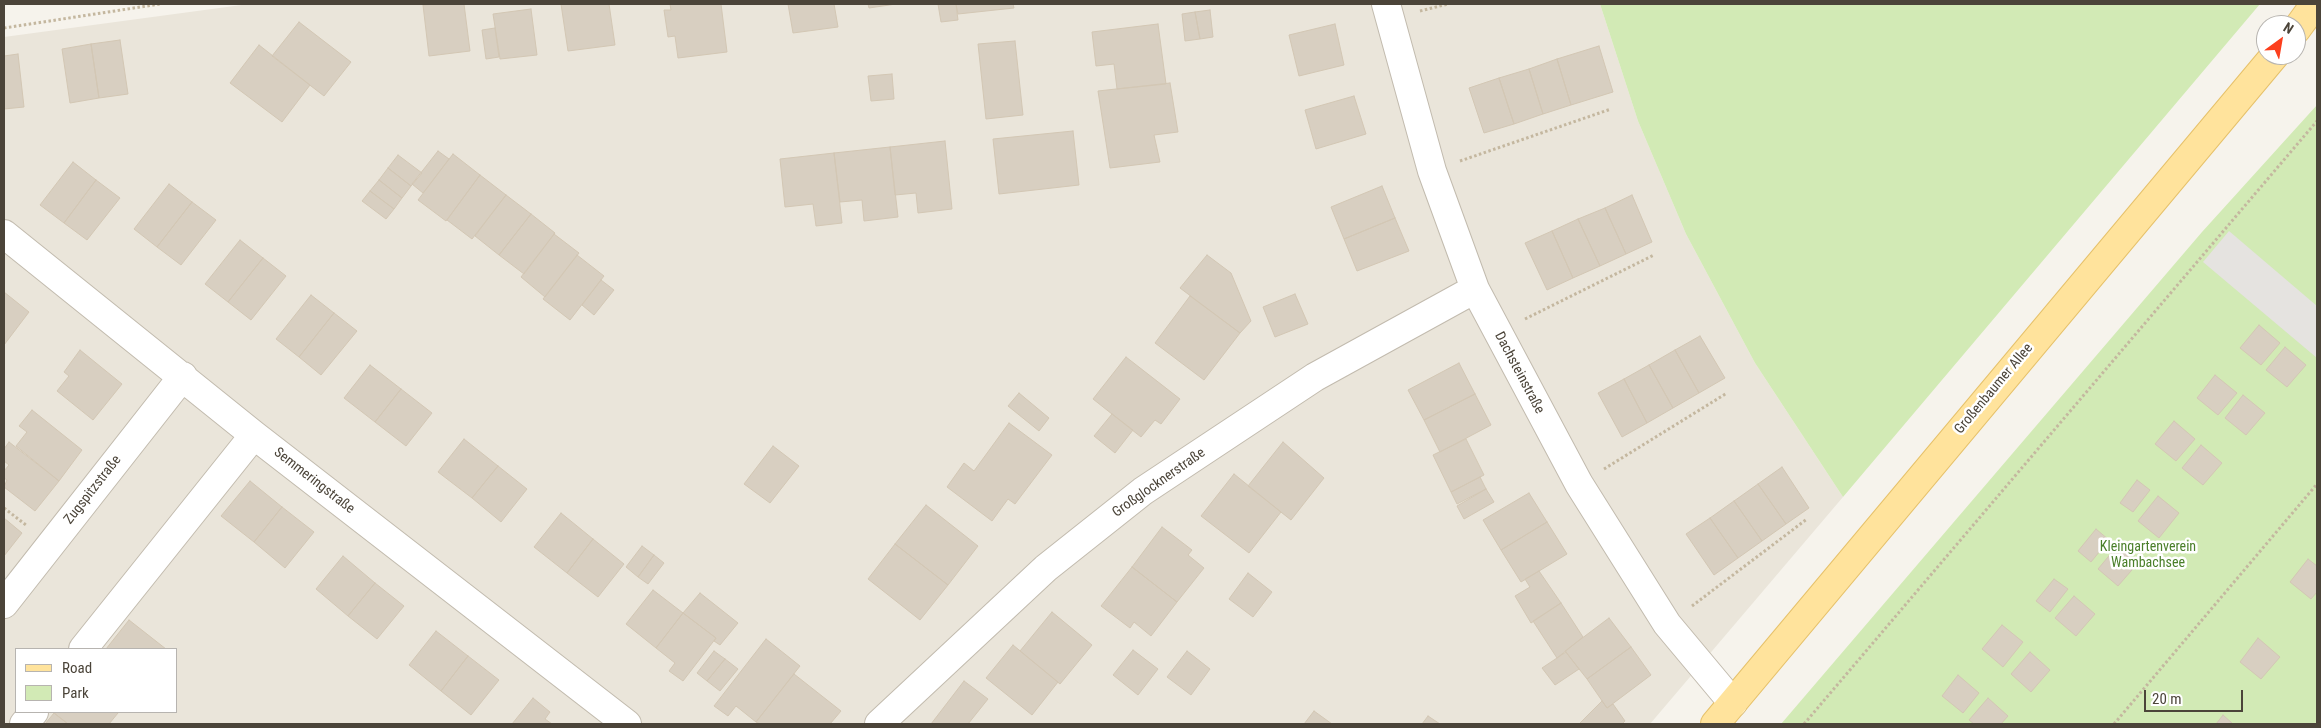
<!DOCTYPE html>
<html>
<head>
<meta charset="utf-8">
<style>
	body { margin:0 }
	#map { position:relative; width:2321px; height:728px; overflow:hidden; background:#f6f3ec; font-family:"Roboto Condensed",sans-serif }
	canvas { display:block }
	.frame { position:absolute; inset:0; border:5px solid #4b4439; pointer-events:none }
	.legend { position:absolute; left:15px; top:648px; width:162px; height:65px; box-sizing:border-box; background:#fff; border:1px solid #b7b4b0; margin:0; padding:6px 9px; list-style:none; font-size:15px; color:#4b4439 }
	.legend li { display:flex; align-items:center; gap:10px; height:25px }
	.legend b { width:25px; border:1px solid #b7b4b0 }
	.north { position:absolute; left:2256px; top:15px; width:50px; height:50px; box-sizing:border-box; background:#fff; border:1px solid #b7b4b0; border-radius:50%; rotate:32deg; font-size:14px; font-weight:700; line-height:20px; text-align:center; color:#4b4439 }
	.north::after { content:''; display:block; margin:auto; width:18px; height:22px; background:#fc3f1d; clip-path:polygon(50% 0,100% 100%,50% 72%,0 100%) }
	.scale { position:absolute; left:2144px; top:690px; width:99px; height:22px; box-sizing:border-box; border:2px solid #4b4439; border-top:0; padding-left:6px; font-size:15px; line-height:18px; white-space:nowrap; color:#4b4439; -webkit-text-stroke:4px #fff; paint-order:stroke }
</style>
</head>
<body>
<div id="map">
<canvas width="2321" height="728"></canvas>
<div class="frame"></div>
<ul class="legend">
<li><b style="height:6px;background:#ffe39c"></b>Road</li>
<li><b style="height:14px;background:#d2eab5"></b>Park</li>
</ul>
<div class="north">N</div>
<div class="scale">20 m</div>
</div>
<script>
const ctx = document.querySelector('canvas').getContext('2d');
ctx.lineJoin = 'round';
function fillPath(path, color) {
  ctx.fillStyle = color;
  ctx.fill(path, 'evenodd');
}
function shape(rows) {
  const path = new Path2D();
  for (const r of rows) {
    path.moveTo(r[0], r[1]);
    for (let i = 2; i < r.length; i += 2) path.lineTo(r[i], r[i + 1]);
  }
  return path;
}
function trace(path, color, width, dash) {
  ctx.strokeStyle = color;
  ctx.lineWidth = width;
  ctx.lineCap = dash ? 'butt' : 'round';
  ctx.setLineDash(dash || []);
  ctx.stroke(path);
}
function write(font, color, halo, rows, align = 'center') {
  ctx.font = font + ' "Roboto Condensed",sans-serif';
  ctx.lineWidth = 5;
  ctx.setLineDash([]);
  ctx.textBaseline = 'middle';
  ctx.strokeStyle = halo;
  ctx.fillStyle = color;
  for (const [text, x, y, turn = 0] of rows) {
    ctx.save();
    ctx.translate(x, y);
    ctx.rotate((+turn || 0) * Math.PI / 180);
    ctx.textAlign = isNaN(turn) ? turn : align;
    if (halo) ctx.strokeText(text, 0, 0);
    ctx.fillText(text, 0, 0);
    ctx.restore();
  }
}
fillPath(shape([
	[249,4,1600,4,1638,121,1686,234,1755,363,1843,497,1650,724,4,724,4,37],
	[16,649,176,649,176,712,16,712]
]), '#eae5da');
fillPath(shape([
	[1600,4,2260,4,1843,497,1755,363,1686,234,1638,121],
	[2317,105,2317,724,1781,724,2202,232]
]), '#d2eab5');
fillPath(shape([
	[2229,231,2317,306,2317,358,2203,262]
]), '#e5e3e0');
const building = shape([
	[436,4,464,4,470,51,429,56,423,5,436,4],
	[561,4,609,4,615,45,568,51,561,4],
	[670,4,721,4,727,52,678,58,675,36,668,37,664,10,671,10,670,4],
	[788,4,834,4,838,27,793,33,788,4],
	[868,4,896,4,869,8,868,4],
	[938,4,956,4,958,20,941,22,938,4],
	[956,4,1013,4,1014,8,958,14,956,4],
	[531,9,537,55,500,59,493,14,531,9],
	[1210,10,1213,37,1200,39,1195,12,1210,10],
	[1195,12,1200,39,1185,41,1182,14,1195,12],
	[299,22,351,62,324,96,272,56,299,22],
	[1158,24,1166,84,1117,89,1114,64,1096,66,1092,32,1158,24],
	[1335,24,1344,65,1299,76,1289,35,1335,24],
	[495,28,499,57,486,59,482,30,495,28],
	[120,40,128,94,99,98,91,44,120,40],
	[1015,41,1023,115,986,119,978,44,1015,41],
	[91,44,99,98,70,103,62,49,91,44],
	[259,45,310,85,282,122,230,83,259,45],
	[1599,46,1613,92,1571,105,1557,59,1599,46],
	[18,54,24,107,4,109,4,56,18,54],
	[1557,59,1571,105,1543,114,1529,69,1557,59],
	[1529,69,1543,114,1514,124,1499,78,1529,69],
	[892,74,894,99,871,101,868,76,892,74],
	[1499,78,1514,124,1484,133,1469,88,1499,78],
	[1170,83,1178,132,1154,135,1160,162,1110,168,1098,91,1170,83],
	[1354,96,1366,134,1316,149,1305,110,1354,96],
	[1073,131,1079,185,999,194,993,139,1073,131],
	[945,141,952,209,918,213,916,193,895,195,890,147,945,141],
	[890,147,898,217,864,221,862,200,840,202,834,153,890,147],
	[438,151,449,159,423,193,412,184,438,151],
	[834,153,842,223,816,226,813,204,785,207,780,159,834,153],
	[453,154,480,175,446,221,418,200,453,154],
	[398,155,422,173,411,186,388,168,398,155],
	[73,162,96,180,64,223,40,205,73,162],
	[388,168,411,186,402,198,379,180,388,168],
	[480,175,506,195,472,239,447,220,480,175],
	[96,180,120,198,87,240,64,223,96,180],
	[379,180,402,198,394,209,370,191,379,180],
	[169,184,192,202,157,247,134,229,169,184],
	[1382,186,1395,218,1344,239,1331,207,1382,186],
	[370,191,394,209,386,219,362,201,370,191],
	[506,195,531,214,499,255,475,236,506,195],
	[1632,195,1652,242,1626,254,1605,208,1632,195],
	[192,202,216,220,181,265,157,247,192,202],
	[1605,208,1626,254,1600,266,1578,219,1605,208],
	[531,214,555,233,524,274,499,255,531,214],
	[1395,218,1409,251,1357,271,1344,239,1395,218],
	[1578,219,1600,266,1573,278,1552,231,1578,219],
	[1552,231,1573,278,1547,290,1525,243,1552,231],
	[554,234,579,253,545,297,521,277,554,234],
	[240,240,263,258,228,302,205,284,240,240],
	[577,255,604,276,570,320,543,299,577,255],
	[1207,255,1231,273,1251,321,1240,333,1180,288,1207,255],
	[263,258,286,276,251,320,228,302,263,258],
	[601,280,614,290,594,315,582,305,601,280],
	[4,292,29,312,4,345,4,292],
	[1295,294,1308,324,1275,337,1263,307,1295,294],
	[311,295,334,313,299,357,276,339,311,295],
	[1190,296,1240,333,1204,380,1155,343,1190,296],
	[334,313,357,331,321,375,299,357,334,313],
	[2259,325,2280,343,2261,365,2240,348,2259,325],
	[1700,336,1725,378,1699,393,1675,350,1700,336],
	[2285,347,2306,365,2287,387,2266,370,2285,347],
	[80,350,122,384,93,420,57,391,69,376,64,372,80,350],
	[1675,350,1699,393,1673,408,1649,365,1675,350],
	[1126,357,1180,399,1161,424,1155,420,1141,437,1093,399,1126,357],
	[1459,363,1475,394,1424,420,1408,390,1459,363],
	[370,365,401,389,375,422,344,398,370,365],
	[1649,365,1673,408,1647,423,1624,379,1649,365],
	[2215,375,2237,393,2218,415,2197,398,2215,375],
	[1624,379,1647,423,1622,437,1598,393,1624,379],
	[401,389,432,413,406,446,375,422,401,389],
	[1019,393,1049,418,1039,431,1008,406,1019,393],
	[1475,394,1491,425,1440,452,1424,420,1475,394],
	[2243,395,2265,413,2246,435,2225,418,2243,395],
	[32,410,82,450,59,481,16,446,27,432,19,426,32,410],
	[1112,414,1133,430,1115,453,1094,436,1112,414],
	[2174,421,2195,439,2176,461,2155,444,2174,421],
	[1009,423,1052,455,1015,504,1008,499,992,521,947,487,964,463,974,471,1009,423],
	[464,439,498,466,472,498,438,472,464,439],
	[1466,439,1484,475,1451,492,1433,455,1466,439],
	[9,442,59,481,35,511,4,487,7,480,4,478,4,471,9,465,4,461,4,449,9,442],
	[1283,442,1324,478,1291,520,1248,486,1283,442],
	[2201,445,2222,463,2203,485,2182,468,2201,445],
	[773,446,799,466,770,503,744,484,773,446],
	[498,466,527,489,501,522,472,498,498,466],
	[1782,467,1809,508,1786,524,1758,484,1782,467],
	[1234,474,1281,512,1249,553,1201,516,1234,474],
	[1480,477,1486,489,1457,504,1451,492,1480,477],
	[2137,480,2150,490,2133,512,2120,503,2137,480],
	[250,481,282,507,254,542,221,516,250,481],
	[1758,484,1786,524,1762,541,1734,501,1758,484],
	[1486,489,1494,502,1464,519,1457,506,1486,489],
	[1529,493,1547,522,1501,550,1483,520,1529,493],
	[2158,496,2179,513,2159,538,2138,521,2158,496],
	[1734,501,1762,541,1738,558,1710,518,1734,501],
	[926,505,978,546,948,585,895,544,926,505],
	[282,507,314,532,285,568,254,542,282,507],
	[561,513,593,539,567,573,534,547,561,513],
	[4,518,22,533,4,556,4,518],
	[1710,518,1738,558,1714,575,1686,534,1710,518],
	[1547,522,1567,554,1521,582,1501,550,1547,522],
	[1162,527,1192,550,1188,555,1204,568,1177,602,1132,567,1162,527],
	[2096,529,2109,540,2091,562,2078,551,2096,529],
	[593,539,624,564,598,597,567,573,593,539],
	[895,544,948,585,920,620,868,579,895,544],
	[2118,545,2138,563,2118,586,2098,569,2118,545],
	[642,546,654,555,638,577,626,567,642,546],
	[654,555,664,563,648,584,638,577,654,555],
	[343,556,375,583,348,616,316,589,343,556],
	[2308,559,2317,566,2317,592,2311,599,2290,582,2308,559],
	[1132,567,1177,602,1151,636,1134,622,1130,628,1101,606,1132,567],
	[1539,571,1561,603,1531,623,1515,596,1530,587,1525,579,1539,571],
	[1248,573,1272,592,1253,617,1229,599,1248,573],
	[2054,579,2068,589,2050,612,2036,601,2054,579],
	[375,583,404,606,377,639,348,616,375,583],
	[653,590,683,613,656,648,626,624,653,590],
	[700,593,738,623,720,645,714,641,716,638,683,613,700,593],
	[2074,596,2095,614,2076,636,2055,618,2074,596],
	[1561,603,1583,637,1557,658,1533,621,1561,603],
	[1052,612,1092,645,1060,684,1020,651,1052,612],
	[683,613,716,638,683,681,669,671,675,663,656,648,683,613],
	[1609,618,1631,647,1587,679,1565,651,1609,618],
	[129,620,166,649,106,649,129,620],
	[2002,625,2023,642,2003,667,1982,649,2002,625],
	[436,631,468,656,441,691,409,665,436,631],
	[2258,638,2280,657,2261,679,2240,662,2258,638],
	[766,639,800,666,756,722,736,706,728,716,714,706,766,639],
	[1013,645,1058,682,1032,715,986,678,1013,645],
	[1631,647,1651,675,1607,708,1587,679,1631,647],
	[1133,650,1158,669,1138,695,1113,675,1133,650],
	[714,651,725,659,707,681,697,673,714,651],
	[1187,651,1210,669,1191,695,1167,677,1187,651],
	[1566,652,1579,669,1555,685,1542,668,1566,652],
	[2030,652,2050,670,2031,692,2011,674,2030,652],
	[468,656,499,680,471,715,441,691,468,656],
	[725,659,738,669,720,691,707,681,725,659],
	[794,674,841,711,830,724,760,724,756,722,794,674],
	[1958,675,1979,693,1963,713,1942,696,1958,675],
	[964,681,988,699,968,724,931,724,964,681],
	[533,698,550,712,545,719,552,724,512,724,533,698],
	[1988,698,2008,716,2001,724,1974,724,1969,720,1988,698],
	[1602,701,1607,708,1613,704,1625,721,1622,724,1579,724,1602,701],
	[1314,711,1332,724,1304,724,1314,711],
	[55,712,116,712,118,713,109,724,68,724,54,713,55,712],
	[54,713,68,724,45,724,54,713],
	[2223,715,2233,724,2216,724,2223,715],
	[1428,716,1440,724,1422,724,1428,716]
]);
fillPath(building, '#d8cfc1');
trace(building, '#d3c7b4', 1);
const minor = shape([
	[1386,4,1432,171,1475,289,1579,484,1667,624,1733,703],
	[4,234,254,435,627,724],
	[4,604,183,376],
	[83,649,254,435],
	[24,724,34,712],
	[879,724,1046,568,1143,491,1315,377,1475,289]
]);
const major = shape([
	[2296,30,2315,4],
	[1715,724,2275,55]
]);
trace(minor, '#c2bbae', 30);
trace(major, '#e6c16a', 30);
trace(shape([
	[1420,11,1448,4],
	[4,28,160,4],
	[1460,161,1611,109],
	[1525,319,1654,255],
	[1604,469,1727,393],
	[4,508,26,525],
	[1692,606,1807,519],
	[1804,724,2317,121],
	[2114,724,2317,484]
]), '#c4b79f', 3, [2.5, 2.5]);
trace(minor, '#fff', 28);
trace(major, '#ffe39c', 28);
write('14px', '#4b4439', '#fff', [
	["Dachsteinstraße",1519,373,62],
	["Großenbaumer Allee",1994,389,-50],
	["Semmeringstraße",314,481,38],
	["Großglocknerstraße",1159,483,-35],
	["Zugspitzstraße",93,490,-52]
]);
write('14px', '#4a7f2a', '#fff', [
	["Kleingartenverein",2148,547],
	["Wambachsee",2148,563]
]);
</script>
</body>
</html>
